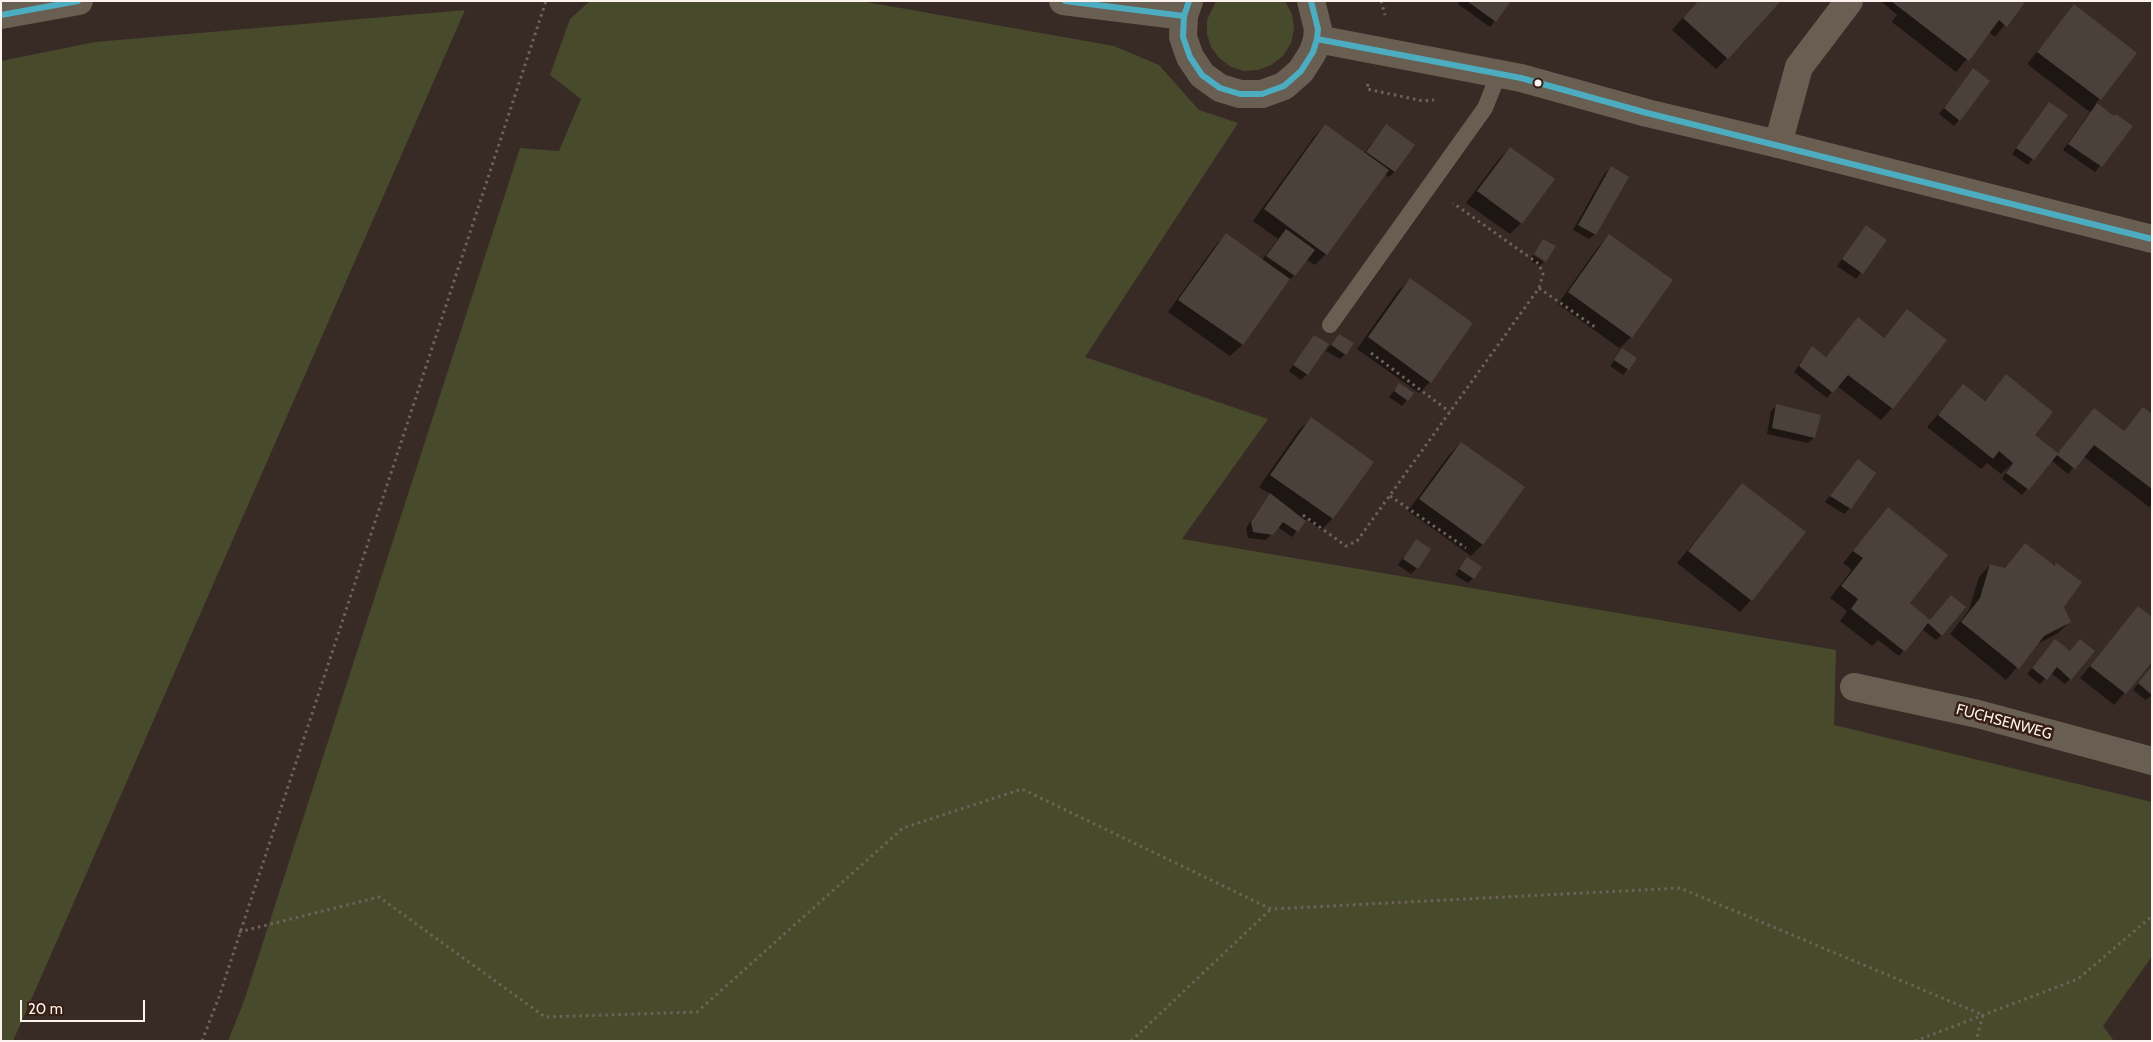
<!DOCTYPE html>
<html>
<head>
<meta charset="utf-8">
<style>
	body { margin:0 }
	#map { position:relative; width:2153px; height:1042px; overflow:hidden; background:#382a25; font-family:Cabin,sans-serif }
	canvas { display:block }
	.frame { position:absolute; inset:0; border:2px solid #fdf3ee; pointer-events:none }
	.scale { position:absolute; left:20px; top:1000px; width:125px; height:22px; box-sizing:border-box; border:2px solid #fdf3ee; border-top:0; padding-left:6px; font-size:15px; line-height:18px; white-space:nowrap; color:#fdf3ee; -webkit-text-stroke:4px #361e13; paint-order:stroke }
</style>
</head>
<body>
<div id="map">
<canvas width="2153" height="1042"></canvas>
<div class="frame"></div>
<div class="scale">20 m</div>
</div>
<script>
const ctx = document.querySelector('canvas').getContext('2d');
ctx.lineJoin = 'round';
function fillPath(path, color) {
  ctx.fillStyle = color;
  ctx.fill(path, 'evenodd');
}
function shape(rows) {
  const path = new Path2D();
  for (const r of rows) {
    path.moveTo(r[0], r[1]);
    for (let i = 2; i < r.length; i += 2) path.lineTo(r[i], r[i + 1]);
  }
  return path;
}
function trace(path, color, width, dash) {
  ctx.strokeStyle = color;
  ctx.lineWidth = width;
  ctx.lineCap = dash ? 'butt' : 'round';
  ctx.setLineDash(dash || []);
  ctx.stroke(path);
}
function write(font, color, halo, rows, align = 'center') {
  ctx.font = font + ' Cabin,sans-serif';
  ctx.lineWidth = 5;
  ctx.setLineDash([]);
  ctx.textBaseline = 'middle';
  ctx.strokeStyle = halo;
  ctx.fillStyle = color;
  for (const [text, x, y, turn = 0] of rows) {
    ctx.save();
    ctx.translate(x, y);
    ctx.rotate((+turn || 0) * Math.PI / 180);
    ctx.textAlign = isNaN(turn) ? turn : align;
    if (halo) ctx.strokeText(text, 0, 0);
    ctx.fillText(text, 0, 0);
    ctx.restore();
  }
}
fillPath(shape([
	[590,1,861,1,1114,46,1159,65,1199,110,1238,123,1085,357,1268,419,1182,539,1836,650,1834,725,2152,802,2152,956,2103,1026,2114,1041,228,1041,244,1001,520,148,559,151,581,99,550,75,570,19],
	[1216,1,1285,1,1292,14,1294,29,1291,43,1283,56,1271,65,1258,70,1244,71,1231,67,1219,58,1211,47,1207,34,1207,20],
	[465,10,13,1041,1,1041,1,61,95,42]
]), '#484a2c');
fillPath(shape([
	[1460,1,1509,1,1490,27,1458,4],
	[1698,1,1727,58,1716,69,1672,30],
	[1881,1,2024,1,1995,37,1989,32,1956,72,1892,22,1897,15],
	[2074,6,2136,53,2096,103,2114,118,2131,126,2095,172,2063,150,2090,112,2027,64],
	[1973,69,1959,120,1954,126,1939,114],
	[2044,109,2066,115,2028,165,2012,154],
	[1325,125,1364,153,1386,125,1394,172,1389,177,1384,174,1326,254,1315,265,1307,260,1294,276,1288,280,1242,345,1230,356,1168,312,1215,246,1226,235,1262,260,1278,239,1253,221,1314,137],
	[1510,148,1521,223,1510,234,1466,203,1498,160],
	[1611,168,1595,234,1589,239,1573,230,1605,173],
	[1866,227,1885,240,1856,279,1837,266],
	[1610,236,1631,337,1620,348,1636,358,1623,375,1610,366,1622,350,1558,304,1598,247],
	[1533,255,1544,262,1539,266,1529,260],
	[1410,280,1430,382,1419,393,1357,349,1398,291],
	[1907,310,1892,408,1881,420,1837,386,1827,398,1794,372,1812,348,1825,358,1858,319,1883,339],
	[1339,335,1345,354,1340,359,1326,351],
	[1314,336,1307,374,1301,380,1289,371],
	[2006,376,2030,439,2058,454,2123,432,2143,409,2152,416,2152,505,2149,507,2083,456,2068,474,2051,460,2022,495,2002,479,2011,464,2001,474,1987,463,1981,469,1927,427,1963,386,1983,402],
	[1399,385,1407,400,1402,406,1389,397],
	[1776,406,1814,438,1808,443,1767,434,1771,411],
	[1311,419,1373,462,1332,519,1321,530,1306,519,1292,537,1278,527,1266,540,1248,538,1246,528,1270,494,1259,487,1299,430],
	[1461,443,1523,487,1482,545,1471,556,1408,511,1449,455],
	[1858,461,1850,508,1844,514,1825,502],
	[1742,485,1751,600,1740,612,1677,563],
	[1888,509,1905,608,1930,621,1942,635,1936,640,1922,629,1899,656,1878,640,1872,646,1840,621,1847,611,1830,598,1852,570,1843,563],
	[1416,541,1417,568,1411,574,1398,565],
	[2025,544,2053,566,2055,563,2062,607,2070,621,2058,633,2036,645,2006,680,1950,634,1969,610,1979,577,1990,565,2004,569],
	[1467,558,1473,578,1468,583,1455,575],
	[2138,608,2152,660,2114,705,2080,678],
	[2050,646,2070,679,2065,684,2051,673,2040,684,2027,674],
	[2152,667,2152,695,2146,700,2133,690]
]), '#0007');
fillPath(shape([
	[1467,1,1511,1,1496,22],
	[1698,1,1781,1,1728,59,1683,18],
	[1891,1,2026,1,2007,27,1999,20,1969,61],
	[2074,4,2137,53,2101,100,2037,52],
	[1973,68,1990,81,1960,121,1944,108],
	[2049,102,2068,115,2034,160,2016,148],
	[2097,103,2114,116,2116,114,2133,126,2102,167,2068,144],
	[1325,124,1389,170,1327,255,1264,209],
	[1386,124,1415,145,1395,172,1366,152],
	[1510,147,1555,179,1522,224,1477,191],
	[1611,166,1629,177,1596,235,1578,225],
	[1866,225,1887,240,1863,274,1842,259],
	[1286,229,1315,250,1295,276,1266,256],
	[1226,233,1290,279,1243,345,1178,300],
	[1609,234,1673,280,1632,338,1568,292],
	[1543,239,1556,246,1546,262,1534,254],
	[1410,278,1473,323,1431,383,1368,337],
	[1907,309,1947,340,1893,409,1848,375,1833,393,1799,366,1812,346,1826,357,1858,317,1884,338],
	[1339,334,1354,343,1346,355,1331,345],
	[1314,335,1329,344,1308,375,1293,365],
	[1622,348,1637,358,1629,370,1614,360],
	[2006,374,2053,412,2035,435,2058,453,2094,408,2124,431,2143,407,2152,414,2152,489,2094,445,2075,469,2057,455,2029,490,2006,473,2013,463,1999,451,1993,459,1938,415,1963,384,1985,401],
	[1399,383,1414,393,1408,401,1394,391],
	[1776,404,1821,415,1815,438,1772,428],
	[1311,417,1374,462,1333,519,1270,475],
	[1461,442,1525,487,1483,545,1419,499],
	[1858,459,1876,473,1851,509,1830,496],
	[1742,483,1806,532,1752,601,1688,551],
	[1270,493,1306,521,1298,532,1283,522,1273,535,1253,532,1251,522],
	[1888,507,1948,555,1910,603,1930,620,1951,595,1966,607,1942,636,1928,623,1905,652,1851,609,1858,599,1841,586,1863,558,1853,551],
	[1416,539,1431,549,1418,569,1403,559],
	[2025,543,2055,566,2055,562,2082,582,2064,607,2071,622,2044,636,2019,669,1961,622,1980,598,1990,564,2005,568],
	[1467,557,1482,567,1474,579,1459,569],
	[2138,606,2152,617,2152,662,2126,694,2090,666],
	[2055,639,2070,651,2080,639,2095,651,2071,680,2057,667,2047,680,2032,668],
	[2152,666,2152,695,2138,683]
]), '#4a413a');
trace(shape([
	[1381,1,1385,15],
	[1368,84,1367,89,1423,101,1434,100],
	[1539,288,1595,327],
	[1371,353,1450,412],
	[1390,496,1466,548],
	[1303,515,1346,546,1357,541,1539,288,1543,274,1539,264,1453,203],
	[239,932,379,897,545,1017,697,1012,903,828,1022,789,1271,909,1680,888,1983,1015,1976,1041],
	[202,1041,219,997,546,1],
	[1131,1041,1271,909],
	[1915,1041,2078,979,2152,916]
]), '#6d635b', 3, [2.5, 4]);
trace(shape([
	[1330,325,1485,108,1499,73]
]), '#695e52', 16);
trace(shape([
	[1778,144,1799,67,1849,1],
	[1854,687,1978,714,2152,761]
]), '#695e52', 28);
trace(shape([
	[1063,1,1184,16],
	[1189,1,1184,16,1183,37,1190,57,1202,75,1220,88,1240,94,1262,94,1284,86,1301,71,1313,52,1317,39,1318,29,1311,1],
	[1,15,79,1],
	[1317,39,1521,78,1647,113,1778,144,2152,239]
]), '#695e52', 28);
trace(shape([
	[1065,1,1184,16],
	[1189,1,1184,16,1183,37,1190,57,1202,75,1220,88,1240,94,1262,94,1284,86,1301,71,1313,52,1317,39,1318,29,1311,1],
	[1,15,78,1],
	[1317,39,1521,78,1647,113,2152,239]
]), '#4dadc0', 6);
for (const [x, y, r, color] of [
	[1538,83,4.5,"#fdf3ee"]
]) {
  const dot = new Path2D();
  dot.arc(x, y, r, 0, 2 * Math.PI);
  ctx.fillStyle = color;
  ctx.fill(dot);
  trace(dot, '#361e13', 2);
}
write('15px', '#fdf3ee', '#361e13', [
	["FUCHSENWEG",2004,722,15]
]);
</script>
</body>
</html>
